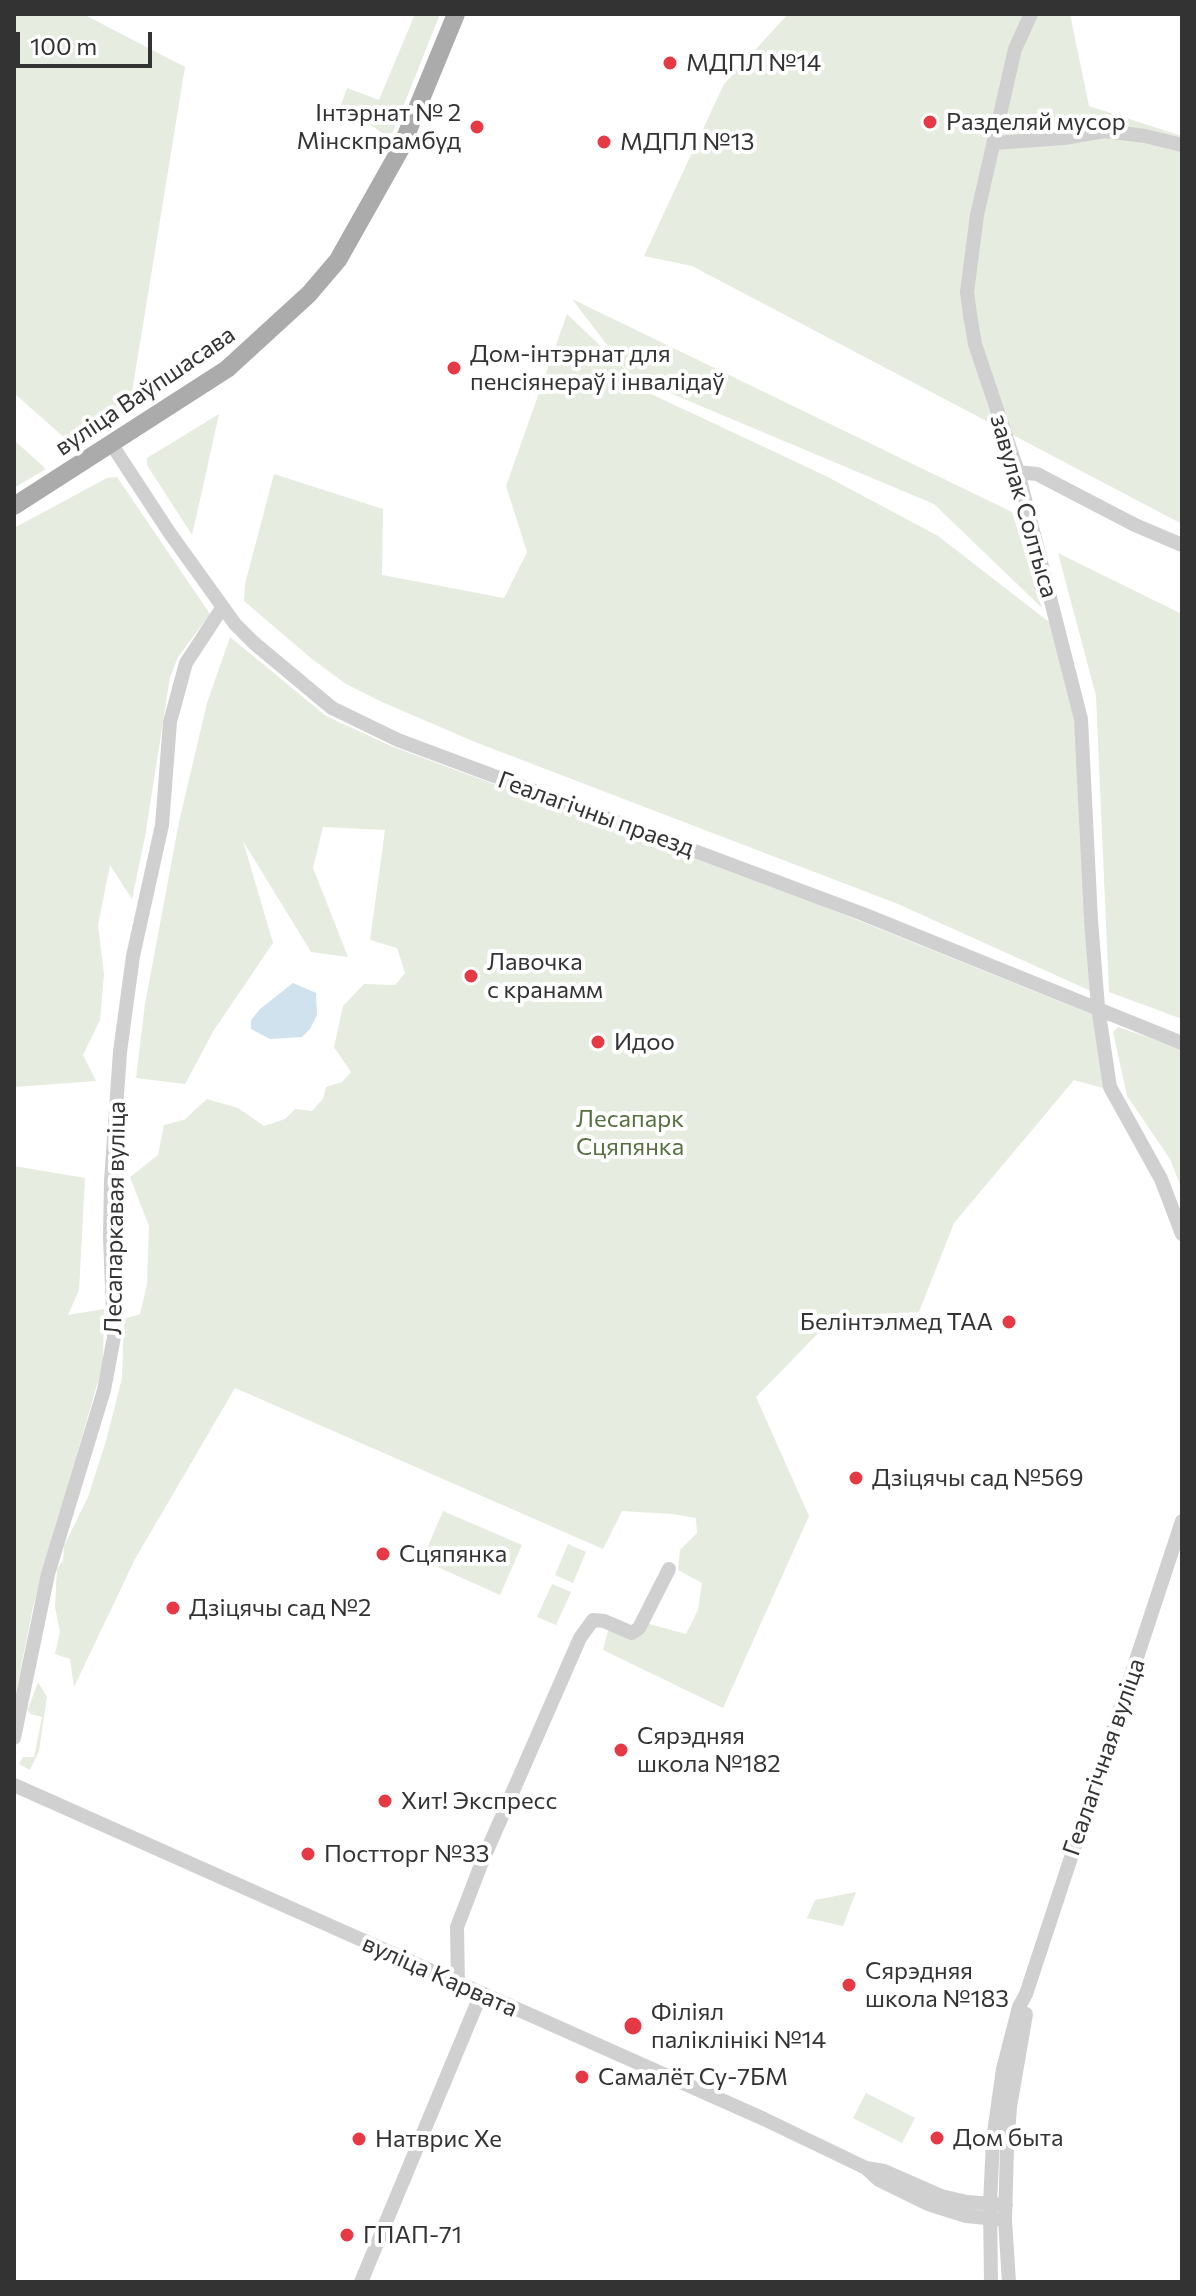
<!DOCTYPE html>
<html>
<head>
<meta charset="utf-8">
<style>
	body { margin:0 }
	#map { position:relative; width:1196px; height:2296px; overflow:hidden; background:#fff; font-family:Commissioner,sans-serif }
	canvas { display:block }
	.frame { position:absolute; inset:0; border:16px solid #333; pointer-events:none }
	.scale { position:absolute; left:16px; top:32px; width:136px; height:36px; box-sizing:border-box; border:4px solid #333; border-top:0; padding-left:10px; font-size:24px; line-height:28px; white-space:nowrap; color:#333; -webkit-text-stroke:6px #fff; paint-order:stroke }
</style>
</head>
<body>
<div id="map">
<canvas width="1196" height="2296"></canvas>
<div class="frame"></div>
<div class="scale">100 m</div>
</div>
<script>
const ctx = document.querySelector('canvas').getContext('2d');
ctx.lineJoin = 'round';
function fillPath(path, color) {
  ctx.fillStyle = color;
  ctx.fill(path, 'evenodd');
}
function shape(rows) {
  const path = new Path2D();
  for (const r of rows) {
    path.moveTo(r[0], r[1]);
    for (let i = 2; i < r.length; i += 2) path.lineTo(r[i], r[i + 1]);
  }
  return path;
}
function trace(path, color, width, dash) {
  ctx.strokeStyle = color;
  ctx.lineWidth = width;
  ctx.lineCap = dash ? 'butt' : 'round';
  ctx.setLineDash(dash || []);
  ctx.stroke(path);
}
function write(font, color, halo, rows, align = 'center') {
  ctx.font = font + ' Commissioner,sans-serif';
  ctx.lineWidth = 8;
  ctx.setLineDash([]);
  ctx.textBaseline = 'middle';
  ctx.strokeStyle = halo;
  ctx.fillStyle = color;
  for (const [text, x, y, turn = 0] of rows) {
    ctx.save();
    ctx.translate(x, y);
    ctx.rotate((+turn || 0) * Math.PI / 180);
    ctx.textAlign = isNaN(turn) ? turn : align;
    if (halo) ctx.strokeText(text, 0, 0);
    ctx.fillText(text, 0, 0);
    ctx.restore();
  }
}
fillPath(shape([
	[14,14,83,14,185,67,130,404,68,441,14,393],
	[415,14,440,14,393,132,385,135,341,105,347,88,379,100],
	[788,14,1070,14,1089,106,1182,136,1182,524,692,266,644,256,724,84],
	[572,299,1012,512,1042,608,934,504,634,378,651,394,826,476,938,536,1062,632,1074,697,1093,992,898,904,475,742,382,702,346,684,312,659,244,601,245,584,274,474,383,509,382,575,504,598,527,552,506,486,567,314,627,371],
	[219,414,204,482,192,535,147,465,147,458],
	[14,440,46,469,14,488],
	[117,477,210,614,178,657,170,677,145,837,132,899,110,865,98,925,104,974,100,1020,83,1055,96,1081,14,1087,14,528,107,478],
	[1058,553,1182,614,1182,1019,1109,992,1096,696],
	[230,637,326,716,391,746,825,907,1101,1018,1117,1092,1074,1080,954,1223,919,1312,835,1316,756,1397,809,1516,723,1708,603,1650,608,1631,649,1624,686,1634,698,1610,702,1583,678,1570,680,1550,697,1533,696,1518,672,1514,622,1511,603,1549,235,1388,135,1559,74,1687,70,1659,55,1654,60,1632,55,1607,57,1569,63,1561,64,1546,88,1497,106,1441,122,1378,124,1319,140,1314,147,1284,149,1226,130,1177,158,1155,164,1125,184,1120,207,1099,238,1108,264,1126,285,1119,295,1109,312,1111,323,1099,326,1087,342,1082,351,1072,334,1047,343,1006,364,984,395,985,405,973,397,948,370,940,385,830,323,827,313,868,348,957,311,952,243,841,273,943,214,1030,185,1084,136,1078,145,1004,179,822,207,703],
	[1118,1027,1182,1049,1182,1190,1170,1159,1127,1096,1113,1032],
	[14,1166,85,1178,79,1290,68,1315,104,1309,103,1364,33,1607,14,1702],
	[443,1511,522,1545,500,1595,422,1560],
	[568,1544,586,1552,573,1583,555,1575],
	[552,1584,571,1592,556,1625,537,1617],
	[38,1682,47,1697,39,1751,30,1770,19,1764,23,1757,34,1757,42,1717,30,1714,28,1709],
	[856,1892,843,1926,807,1918,815,1900],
	[866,2093,915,2118,902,2143,853,2118]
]), '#e6ecdf');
fillPath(shape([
	[293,983,316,993,317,1015,310,1029,302,1037,270,1039,251,1029,251,1020,260,1009]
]), '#cfe2ee');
trace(shape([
	[1031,14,1015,49,977,215,967,292,970,315,975,344,1018,472,1081,719,1091,920,1098,1007,1110,1087,1161,1179,1182,1234],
	[994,143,1064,138,1105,131,1145,136,1182,145],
	[112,445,169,532,235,624,254,643,332,708,398,740,863,914,1182,1043],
	[1018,472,1037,474,1135,525,1182,545],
	[14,1738,48,1574,104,1390,114,1337,110,1237,111,1181,120,1052,133,956,162,825,170,722,186,663,222,608],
	[14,1785,764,2119,866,2168,884,2171,941,2196,967,2202,1006,2205],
	[458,1984,457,1927,482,1862,580,1638,593,1620,604,1621,632,1633,639,1628,669,1569],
	[866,2168,879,2180,928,2204,966,2216,997,2219],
	[361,2282,481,1994],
	[991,2282,990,2204,993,2140,1003,2069,1019,2007,1026,1994,1182,1521],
	[1009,2282,1005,2220,1007,2149,1010,2107,1026,2014]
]), '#d0d0d0', 14);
trace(shape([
	[14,506,227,369,309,294,338,260,400,150,456,14]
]), '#ababab', 18);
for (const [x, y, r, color] of [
	[670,63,8,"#e63946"],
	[930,122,8,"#e63946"],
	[477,127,8,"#e63946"],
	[604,142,8,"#e63946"],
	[454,368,8,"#e63946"],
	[471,976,8,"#e63946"],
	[598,1042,8,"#e63946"],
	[1009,1322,8,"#e63946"],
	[856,1478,8,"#e63946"],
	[383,1554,8,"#e63946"],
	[173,1608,8,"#e63946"],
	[621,1750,8,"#e63946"],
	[385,1801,8,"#e63946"],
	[308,1854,8,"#e63946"],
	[849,1985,8,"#e63946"],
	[633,2026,10,"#e63946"],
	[582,2077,8,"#e63946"],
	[937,2138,8,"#e63946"],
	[359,2139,8,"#e63946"],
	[347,2235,8,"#e63946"]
]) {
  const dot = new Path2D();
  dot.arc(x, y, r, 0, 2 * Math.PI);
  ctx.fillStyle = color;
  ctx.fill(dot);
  trace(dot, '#fff', 3);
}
write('24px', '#333', '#fff', [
	["МДПЛ №14",686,63],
	["Інтэрнат № 2",461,113,"right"],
	["Мінскпрамбуд",461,141,"right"],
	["Разделяй мусор",946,122],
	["МДПЛ №13",620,142],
	["Дом-інтэрнат для",470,354],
	["пенсіянераў і інвалідаў",470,382],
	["Лавочка",487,962],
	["с кранамм",487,990],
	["Идоо",614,1042],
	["Белінтэлмед ТАА",993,1322,"right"],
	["Дзіцячы сад №569",872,1478],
	["Сцяпянка",399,1554],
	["Дзіцячы сад №2",189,1608],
	["Сярэдняя",637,1736],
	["школа №182",637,1764],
	["Хит! Экспресс",401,1801],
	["Постторг №33",324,1854],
	["Сярэдняя",865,1971],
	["школа №183",865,1999],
	["Філіял",651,2012],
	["паліклінікі №14",651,2040],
	["Самалёт Су-7БМ",598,2077],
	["Дом быта",953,2138],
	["Натврис Хе",375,2139],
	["ГПАП-71",363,2235]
], 'left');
write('24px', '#333', '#fff', [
	["вуліца Ваўпшасава",145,391,-34],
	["завулак Солтыса",1024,506,74],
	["Геалагічны праезд",596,814,20],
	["Лесапаркавая вуліца",115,1218,-89],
	["Геалагічная вуліца",1104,1757,-71],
	["вуліца Карвата",440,1976,24]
]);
write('24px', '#56703f', '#fff', [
	["Лесапарк",630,1119],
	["Сцяпянка",630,1147]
]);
</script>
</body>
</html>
